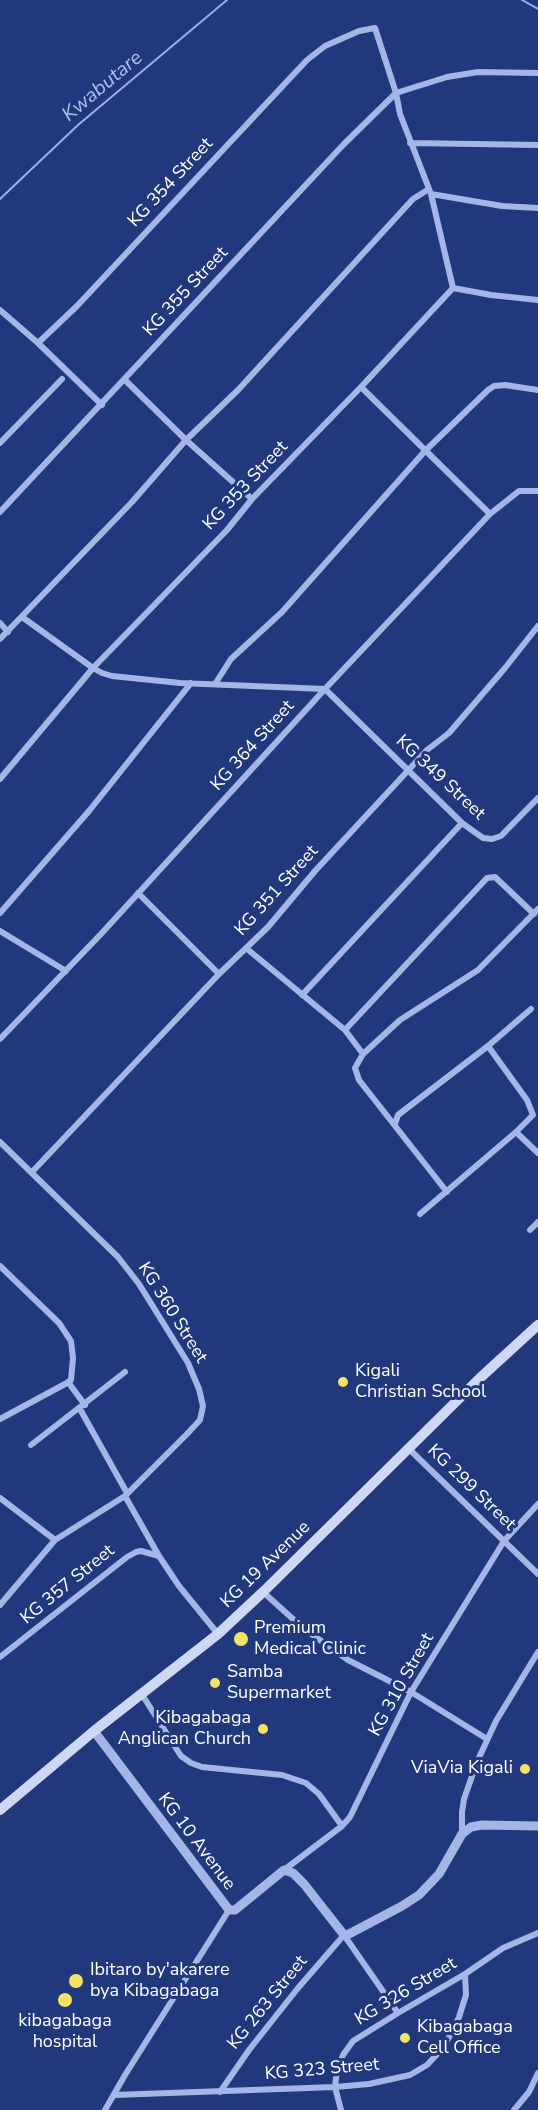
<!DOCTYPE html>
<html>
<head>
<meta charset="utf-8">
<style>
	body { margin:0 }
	canvas { display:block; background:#21397c }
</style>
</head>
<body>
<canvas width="538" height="2110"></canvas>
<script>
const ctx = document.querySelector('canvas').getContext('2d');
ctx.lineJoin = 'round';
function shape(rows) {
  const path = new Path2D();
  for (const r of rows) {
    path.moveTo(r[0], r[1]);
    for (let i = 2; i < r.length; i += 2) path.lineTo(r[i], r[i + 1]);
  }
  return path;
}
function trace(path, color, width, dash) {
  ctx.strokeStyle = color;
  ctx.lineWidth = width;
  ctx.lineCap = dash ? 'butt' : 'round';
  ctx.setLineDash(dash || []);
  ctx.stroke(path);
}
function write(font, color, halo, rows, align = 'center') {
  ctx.font = font + ' "Nunito Sans",sans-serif';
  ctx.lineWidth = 6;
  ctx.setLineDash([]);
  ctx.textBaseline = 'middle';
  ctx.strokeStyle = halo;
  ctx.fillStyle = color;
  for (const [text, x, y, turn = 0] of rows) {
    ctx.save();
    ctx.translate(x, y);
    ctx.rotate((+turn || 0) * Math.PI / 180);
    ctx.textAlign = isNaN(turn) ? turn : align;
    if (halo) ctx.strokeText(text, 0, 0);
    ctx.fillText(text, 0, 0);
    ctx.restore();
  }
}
trace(shape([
	[522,0,538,9],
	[0,199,78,125,227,0]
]), '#98afe7', 2);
trace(shape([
	[410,143,538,145],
	[431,194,502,206,538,208],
	[453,288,491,295,538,300],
	[0,310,38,343,77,306,307,60,325,46,359,31,375,28,396,93,400,114,431,194,453,288,361,387,252,499,227,530,93,668,0,779],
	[38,343,102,405],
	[125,380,186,440,252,499],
	[361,387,490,514],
	[0,443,62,379],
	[0,512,344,144,396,93,447,77,478,72,538,73],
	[22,617,93,668,102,673,112,676,180,683,325,689,462,823,483,838,492,839,501,836,538,798],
	[0,623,8,632],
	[0,639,132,502,186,440,238,390,413,199,429,189],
	[215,684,231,659,282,612,425,451,488,390,494,386,505,385,538,390],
	[138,893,219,974],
	[0,913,89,811,191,683],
	[0,931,66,971],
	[246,948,345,1030,363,1054],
	[302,995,462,823],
	[345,1030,487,878,495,877,534,914],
	[0,1039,101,934,325,689,490,514,519,491,538,491],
	[395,1124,398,1115,488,1046,531,1009],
	[516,1132,538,1153],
	[0,1142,118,1257,139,1284,188,1363,199,1389,203,1406,200,1420,187,1434,125,1496,55,1540,0,1605],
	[32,1172,219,974,268,927,315,871,427,750,449,733,505,668,538,626],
	[447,1192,359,1080,355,1068,363,1054,400,1020,478,970,538,909],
	[420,1214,516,1132,533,1115,527,1100,488,1046],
	[530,1230,538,1222],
	[0,1266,59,1323,71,1341,73,1358,71,1380,65,1384,0,1419],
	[68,1382,85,1405],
	[80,1409,127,1493],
	[31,1445,125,1372],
	[409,1449,538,1574],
	[125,1496,159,1556,179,1586,218,1634],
	[0,1498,55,1540],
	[263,1592,303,1628,348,1660,411,1692,487,1739],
	[0,1657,127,1557,136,1552,141,1551,159,1556],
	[141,1693,181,1756,191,1763,202,1767,282,1775,306,1783,319,1794,342,1826],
	[462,1834,462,1812,464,1799,477,1762,496,1721,538,1652],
	[284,1870,342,1826,350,1817,411,1692,504,1541,538,1504],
	[220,2092,249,2050,298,1988,344,1935,398,2013],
	[114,2095,335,2087,369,2084,410,2075,427,2065,442,2049,451,2034,459,2017,466,1995,465,1974],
	[105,2110,125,2075,229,1910],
	[341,2110,335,2087,337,2070,343,2055,353,2041,398,2013,465,1974,503,1948,538,1933],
	[514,2110,529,2092,538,2073]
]), '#a5b6e6', 6);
trace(shape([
	[94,1731,229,1910,235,1910,284,1870,293,1873,304,1884,344,1935,349,1934,402,1906,419,1895,439,1874,462,1834,471,1827,482,1825,538,1826]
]), '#a5b6e6', 9);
trace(shape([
	[0,1810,94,1731,218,1634,263,1592,480,1378,538,1325]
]), '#ced8f5', 10);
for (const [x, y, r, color] of [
	[343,1382,6,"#f2e366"],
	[241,1639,8,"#f2e366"],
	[215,1683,6,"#f2e366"],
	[263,1729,6,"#f2e366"],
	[525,1769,6,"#f2e366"],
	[76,1981,8,"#f2e366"],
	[65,2000,8,"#f2e366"],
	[405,2038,6,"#f2e366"]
]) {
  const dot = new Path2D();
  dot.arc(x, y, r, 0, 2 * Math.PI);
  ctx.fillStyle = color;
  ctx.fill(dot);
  trace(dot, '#21397c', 2);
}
write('18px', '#fff', '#21397c', [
	["KG 354 Street",171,183,-47],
	["KG 355 Street",186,292,-47],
	["KG 353 Street",246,486,-47],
	["KG 364 Street",253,746,-48],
	["KG 349 Street",440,778,43],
	["KG 351 Street",277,891,-48],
	["KG 360 Street",172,1313,58],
	["KG 299 Street",471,1488,44],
	["KG 19 Avenue",266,1565,-44],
	["KG 357 Street",68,1585,-39],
	["KG 310 Street",402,1685,-61],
	["KG 10 Avenue",196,1842,53],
	["KG 326 Street",406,1992,-31],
	["KG 263 Street",268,2003,-51],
	["KG 323 Street",322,2070,-5]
]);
write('18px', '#fff', '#21397c', [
	["Kigali",355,1372],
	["Christian School",355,1393],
	["Premium",254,1629],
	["Medical Clinic",254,1650],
	["Samba",227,1673],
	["Supermarket",227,1694],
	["Kibagabaga",251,1719,"right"],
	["Anglican Church",251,1740,"right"],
	["ViaVia Kigali",513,1769,"right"],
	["Ibitaro by'akarere",90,1971],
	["bya Kibagabaga",90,1992],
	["kibagabaga",65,2022,"center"],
	["hospital",65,2043,"center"],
	["Kibagabaga",417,2028],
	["Cell Office",417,2049]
], 'left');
write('italic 20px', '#b0c1ee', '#21397c', [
	["Kwabutare",103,87,-40]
]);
</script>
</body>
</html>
